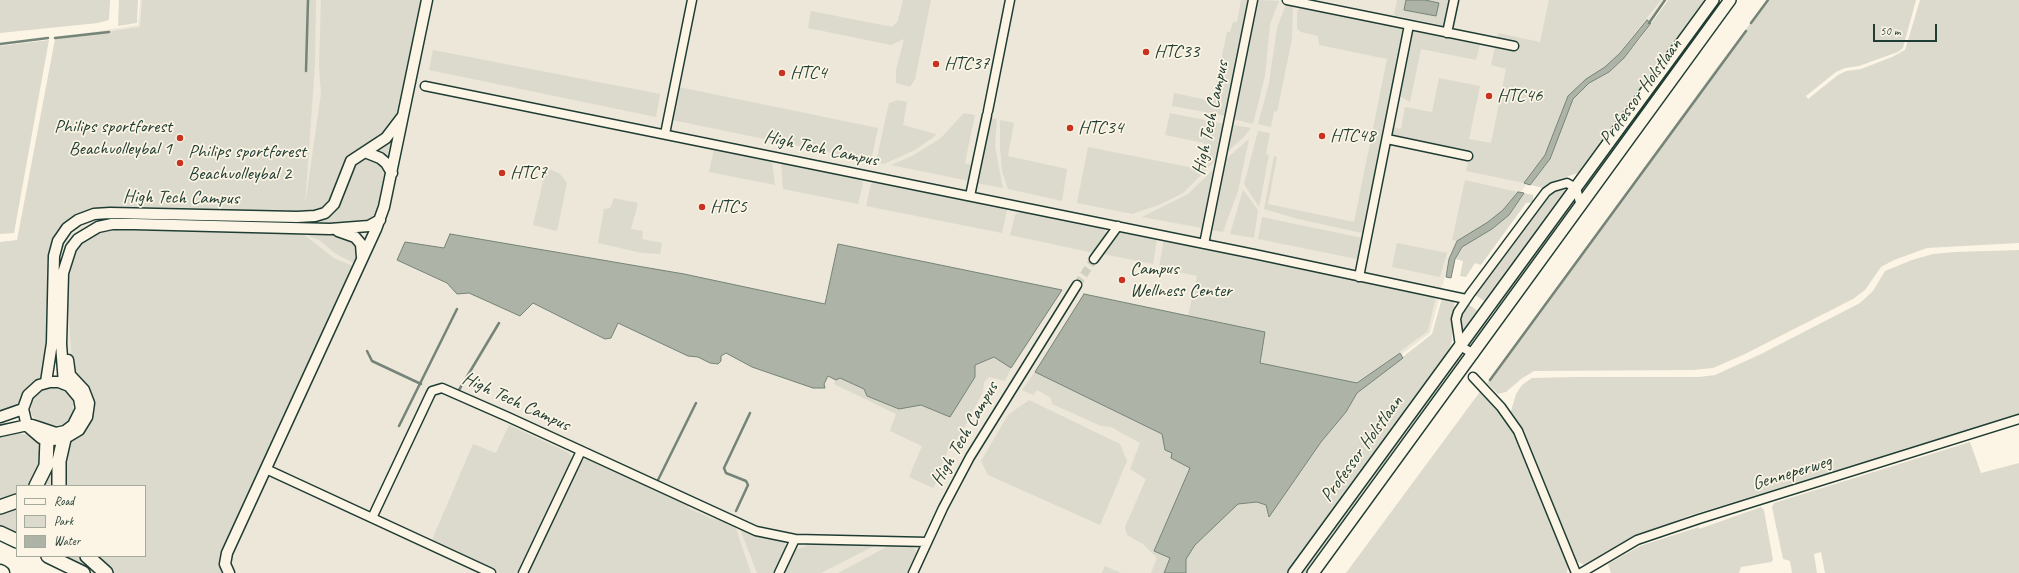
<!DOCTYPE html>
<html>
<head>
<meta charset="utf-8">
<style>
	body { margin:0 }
	#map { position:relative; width:2019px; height:573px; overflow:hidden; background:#fcf5e5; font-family:Caveat,sans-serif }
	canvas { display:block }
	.legend { position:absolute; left:16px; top:485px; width:130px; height:72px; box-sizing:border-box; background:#fcf5e5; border:1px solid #a4ab9e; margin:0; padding:5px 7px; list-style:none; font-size:12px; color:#1f3d34 }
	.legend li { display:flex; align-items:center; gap:8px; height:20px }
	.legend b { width:20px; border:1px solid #a4ab9e }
	.scale { position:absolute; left:1873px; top:24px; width:64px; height:18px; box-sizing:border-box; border:2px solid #1f3d34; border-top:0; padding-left:5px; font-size:12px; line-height:14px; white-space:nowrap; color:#1f3d34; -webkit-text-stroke:3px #fcf5e5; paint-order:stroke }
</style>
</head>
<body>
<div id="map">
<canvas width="2019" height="573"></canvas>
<ul class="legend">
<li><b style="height:5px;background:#fcf5e5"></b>Road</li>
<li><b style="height:11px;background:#dcdacc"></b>Park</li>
<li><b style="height:11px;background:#aeb3a7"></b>Water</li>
</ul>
<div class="scale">50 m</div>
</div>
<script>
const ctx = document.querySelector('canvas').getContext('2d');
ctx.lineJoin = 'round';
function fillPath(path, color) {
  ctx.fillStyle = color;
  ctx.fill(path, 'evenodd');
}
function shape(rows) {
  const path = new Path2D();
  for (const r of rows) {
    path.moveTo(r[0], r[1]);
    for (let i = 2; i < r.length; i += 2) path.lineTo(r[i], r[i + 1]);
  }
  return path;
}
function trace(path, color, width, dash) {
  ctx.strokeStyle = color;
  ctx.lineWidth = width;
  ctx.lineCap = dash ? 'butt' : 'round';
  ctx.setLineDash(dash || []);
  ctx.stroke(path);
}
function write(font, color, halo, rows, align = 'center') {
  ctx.font = font + ' Caveat,sans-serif';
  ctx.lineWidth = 3.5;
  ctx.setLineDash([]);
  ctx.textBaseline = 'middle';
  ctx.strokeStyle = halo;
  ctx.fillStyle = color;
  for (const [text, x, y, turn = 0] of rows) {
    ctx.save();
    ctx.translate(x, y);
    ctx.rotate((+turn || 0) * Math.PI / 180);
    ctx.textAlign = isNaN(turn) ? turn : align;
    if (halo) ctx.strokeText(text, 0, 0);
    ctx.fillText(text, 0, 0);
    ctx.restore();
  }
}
fillPath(shape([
	[140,0,1665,0,1506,212,1460,243,1451,253,1430,333,1348,395,1174,573,154,573,145,556,145,486,111,365,15,363,79,34,138,25]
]), '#ece7d8');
fillPath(shape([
	[0,0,110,0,109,20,98,23,0,33],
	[119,0,138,0,137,23,118,26],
	[142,0,316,0,315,64,305,205,321,93,319,67,321,0,423,0,398,114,387,130,374,143,349,157,341,173,336,193,327,205,316,213,95,211,56,238,50,252,46,373,28,389,20,404,12,410,0,413,0,242,17,240,55,39,140,27],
	[903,0,931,0,915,79,910,87,896,83,896,70,904,39,891,45,808,28,811,11,892,27,898,21],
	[1241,0,1249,0,1226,116,1172,106,1174,93,1212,101,1227,32,1230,32,1233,22,1237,22],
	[1258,0,1279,1,1270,24,1265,76,1253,124,1233,119],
	[1397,0,1406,0,1404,10,1439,3,1425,0,1450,0,1445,26,1394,15],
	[1549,0,1661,0,1619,53,1605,67,1586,79,1568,96,1545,155,1524,183,1466,171,1470,152,1396,139,1392,135,1392,127,1401,129,1405,107,1432,112,1439,78,1480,86,1469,139,1491,143,1506,69,1491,65,1498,33,1540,42],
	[1668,0,1707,0,1581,172,1551,182,1544,188,1530,185,1550,159,1573,99,1589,83,1609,72,1624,58,1640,39],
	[1717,0,1721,0,1659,84,1653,99,1589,189,1582,185],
	[1768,0,1916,0,1903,48,1898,52,1859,66,1845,68,1836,72,1806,96,1808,99,1838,75,1846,71,1861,69,1892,57,1905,50,1920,0,2019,0,2019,243,1927,248,1894,260,1881,267,1865,290,1853,299,1743,355,1713,368,1693,370,1534,371,1521,379,1506,392,1498,394,1487,383,1715,70],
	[1286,4,1293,5,1292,39,1277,112,1274,111,1271,127,1258,124,1269,83,1277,28],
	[1300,6,1403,26,1404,32,1362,233,1298,219,1264,209,1274,156,1277,157,1268,204,1354,222,1387,59,1319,45,1318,36,1301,32,1297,29,1297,12],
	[1413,31,1480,45,1476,60,1421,49,1410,102,1400,96],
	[49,40,14,233,0,234,0,46],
	[433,50,660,94,656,117,429,70],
	[679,87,878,128,871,161,672,120],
	[898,100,907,102,903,125,936,134,935,136,915,150,895,159,884,164,876,162,889,103],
	[964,113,975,115,965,163,972,165,969,181,891,165,912,156,941,138],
	[1170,113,1224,124,1215,161,1183,193,1161,204,1132,214,1077,203,1088,147,1199,169,1204,143,1165,135],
	[989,118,997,119,995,147,1003,188,976,183],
	[1000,120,1014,123,1008,156,1067,169,1062,201,1008,189,1002,171,1000,147],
	[1233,125,1251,128,1244,137,1226,153],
	[1258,131,1270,133,1266,154,1269,155,1259,207,1244,184],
	[396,133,391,160,376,150],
	[1249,139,1238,191,1223,232,1211,230,1225,160],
	[714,149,772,160,775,185,709,172],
	[364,158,377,160,386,170,387,176,378,213,374,219,359,224,308,224,309,219,338,205,353,167,358,160],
	[781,162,861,178,863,184,858,204,783,189],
	[546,168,559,173,567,183,557,231,533,225],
	[1215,168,1202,228,1142,217,1188,194],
	[1465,180,1518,192,1503,210,1488,222,1457,241,1452,240],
	[877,181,1004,208,1007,210,1002,233,866,206,871,184],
	[1243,190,1258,210,1254,238,1230,234],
	[1566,190,1567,191,1486,302,1475,295,1546,197,1557,191],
	[1524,193,1533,195,1533,202,1526,203,1481,265,1475,263,1466,277,1460,276,1463,261,1455,259,1462,247,1492,229,1509,215],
	[614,198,638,203,631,229,643,231,642,239,662,243,660,254,642,253,598,243,604,209,610,208],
	[1572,199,1572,205,1556,226,1551,240,1498,311,1493,307],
	[1020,211,1103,228,1106,233,1094,253,1010,235,1015,215],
	[1262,217,1362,238,1357,259,1258,239],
	[102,230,303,234,334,258,355,267,221,555,219,563,222,573,110,573,91,556,145,556,145,486,62,486,68,443,83,432,72,366,68,302,69,267,78,247,86,238],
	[1126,232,1157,239,1153,264,1103,254,1118,234],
	[309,233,344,234,354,241,359,251,356,264,336,254,319,240,309,236],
	[1164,238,1436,296,1428,331,1357,383,1260,363,1265,332,1188,316,1197,276,1159,268],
	[1397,243,1447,253,1440,277,1392,267],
	[2019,250,2019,414,1934,441,1691,515,1630,539,1585,565,1576,561,1525,436,1511,411,1516,394,1522,385,1529,380,1532,378,1574,377,1699,377,1715,375,1761,354,1860,303,1873,291,1885,271,1912,260,1933,254,1954,252],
	[1442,298,1450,299,1454,302,1455,308,1452,316,1452,341,1448,354,1289,573,1186,573,1186,559,1195,545,1238,504,1257,502,1266,505,1269,516,1321,442,1346,412,1357,393,1432,334],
	[1468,304,1479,312,1462,335,1461,315],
	[1486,317,1491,321,1476,342,1471,345,1466,345],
	[1459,354,1465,356,1307,573,1299,573],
	[994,357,1011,368,1005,381,989,377,984,382,983,392,959,437,949,448,941,466,943,471,933,488,909,477,922,446,890,431,896,414,834,384,836,380,840,378,864,389,867,396,899,409,921,405,950,417,975,365],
	[1035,372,1162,434,1166,450,1173,453,1171,458,1190,468,1154,551,1170,558,1164,573,1151,573,1157,558,1143,544,1127,535,1125,527,1146,479,1130,469,1140,443,1111,427,1101,426,1052,404,1051,398,1037,390,1033,395,1022,390],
	[49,387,63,389,69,393,73,400,73,414,70,420,60,426,48,425,33,417,30,412,33,398,40,391],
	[1482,389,1512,427,1534,475,1568,566,1567,573,1346,573],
	[1029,400,1120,444,1127,461,1100,525,988,475,981,461,1008,415],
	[509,425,569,453,572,458,520,570,515,573,500,573,432,540,473,444,496,453],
	[19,433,29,435,36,440,42,449,43,459,30,486,17,486,17,497,0,503,0,437],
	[1970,442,1981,473,2019,463,2019,573,1825,573,1821,552,1814,554,1817,573,1792,573,1790,561,1783,559,1772,507,1774,503],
	[52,458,56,458,56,486,40,486],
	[586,458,689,505,688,508,715,520,717,517,735,526,751,573,529,573,581,463],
	[17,505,17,540,0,532,0,511],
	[1761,507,1764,510,1773,560,1771,562,1741,567,1739,573,1611,573,1608,564,1640,546,1699,527,1699,529],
	[740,529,762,537,784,541,786,549,775,573,757,573],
	[808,541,876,543,874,546,821,573,784,573,795,549,805,547],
	[892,544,911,546,916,550,917,555,908,573,838,573],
	[50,556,81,556,99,573,85,573],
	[1105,566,1121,573,1102,573]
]), '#dcdacc');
const water = shape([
	[1406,0,1425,0,1439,3,1436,16,1404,10,1406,0],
	[1647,20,1651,23,1624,58,1609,72,1589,83,1573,99,1550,159,1530,185,1524,183,1545,155,1568,96,1586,79,1605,67,1620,53,1647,20],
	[1518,192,1524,193,1509,215,1492,229,1462,247,1455,259,1451,278,1446,277,1449,259,1457,241,1488,222,1503,210,1518,192],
	[450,234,684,274,825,304,838,244,1062,290,1011,368,994,357,975,365,975,377,950,417,921,405,899,409,867,396,864,389,840,378,836,380,828,376,824,384,825,388,813,388,752,367,726,353,721,356,721,361,718,364,710,363,698,357,688,356,618,323,611,338,605,339,533,303,520,316,469,293,457,294,447,283,397,260,405,242,444,248,450,234],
	[1084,294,1265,332,1260,363,1357,383,1400,353,1403,358,1357,393,1346,412,1321,442,1269,517,1266,505,1257,502,1238,504,1195,545,1186,559,1186,573,1164,573,1170,558,1154,551,1190,468,1171,458,1172,453,1165,450,1162,434,1035,372,1084,294]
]);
fillPath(water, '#aeb3a7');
trace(water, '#758479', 1);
trace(shape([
	[1649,23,1665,0],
	[1751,23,1768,0],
	[55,38,109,32],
	[0,44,48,38],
	[306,71,308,0],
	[367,351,372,361,421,384],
	[1490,380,1746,31],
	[459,390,499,323],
	[399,426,457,309],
	[658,480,696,403],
	[736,511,748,485,746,481,726,473,724,468,750,413]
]), '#758479', 2.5);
trace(shape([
	[1077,285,1094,259]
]), '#d0d0c2', 8, [8, 4]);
const minor = shape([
	[1287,0,1514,46],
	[1447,33,1454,0],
	[425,86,1254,254,1466,299],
	[988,111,1010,0],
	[665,134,692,0],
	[1387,139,1468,156],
	[970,196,987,115],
	[1204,244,1253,0],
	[1094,259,1118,226],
	[1359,277,1409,25],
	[1474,354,1460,346,1456,319,1458,312,1470,294,1546,192,1553,187,1567,183,1576,188,1581,206],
	[1473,377,1501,407,1518,431,1576,573],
	[266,469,491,573],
	[372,518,430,395,432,391,442,388,508,417,756,531,795,539,927,542],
	[523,573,581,451],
	[779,573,795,539],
	[913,573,943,508,970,457,1077,285],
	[1581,573,1637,540,1699,519,2019,419]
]);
const tertiary = shape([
	[365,152,380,158,386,163,392,173],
	[338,231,355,237,361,244,362,257],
	[46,382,52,343,54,256,58,241,67,228,78,220,94,214,110,213,297,217,315,216,325,213,334,204,351,161,386,138,402,117],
	[64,384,61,344,63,273,71,248,78,239,98,227,112,224,134,224,330,229,369,226,380,220],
	[0,417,23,409],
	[0,431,23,426,27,426,32,425,56,433,65,431,73,425,81,409,79,398,69,386,59,382,50,382,39,385,28,395,23,409,27,426,41,438,52,440,64,439,79,430,87,417,89,403,84,390,70,375,68,360],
	[229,573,225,564,227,553,376,229,384,207,427,0]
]);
const secondary = shape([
	[1294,573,1713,0],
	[1313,573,1730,0]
]);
const trunk = shape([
	[36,486,46,466,47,440],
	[59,486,59,461,64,439],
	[0,507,17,501],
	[0,533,17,541],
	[48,556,83,573],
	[87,556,106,573]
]);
const motorway = shape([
	[0,572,2,573]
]);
trace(minor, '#1f3d34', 11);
trace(tertiary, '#1f3d34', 13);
trace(secondary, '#1f3d34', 14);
trace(trunk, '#1f3d34', 16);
trace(motorway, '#1f3d34', 17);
trace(minor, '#fcf5e5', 8);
trace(tertiary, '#fcf5e5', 10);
trace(secondary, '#fcf5e5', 11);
trace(trunk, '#fcf5e5', 13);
trace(motorway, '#fcf5e5', 14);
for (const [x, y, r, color] of [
	[1146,52,4,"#c8321e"],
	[936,64,4,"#c8321e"],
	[782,73,4,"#c8321e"],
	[1489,96,4,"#c8321e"],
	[1070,128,4,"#c8321e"],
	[1322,136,4,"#c8321e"],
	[180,138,4,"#c8321e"],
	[180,163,4,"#c8321e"],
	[502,173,4,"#c8321e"],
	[702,207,4,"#c8321e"],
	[1122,280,4,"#c8321e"]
]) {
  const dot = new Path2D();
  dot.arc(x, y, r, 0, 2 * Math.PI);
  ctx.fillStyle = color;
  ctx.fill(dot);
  trace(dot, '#fcf5e5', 1.5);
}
write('19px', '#1f3d34', '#fcf5e5', [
	["HTC33",1154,52],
	["HTC37",944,64],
	["HTC4",790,73],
	["HTC46",1497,96],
	["Philips sportforest",172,127,"right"],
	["Beachvolleybal 1",172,149,"right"],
	["HTC34",1078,128],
	["HTC48",1330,136],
	["Philips sportforest",188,152],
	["Beachvolleybal 2",188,174],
	["HTC7",510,173],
	["HTC5",710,207],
	["Campus",1130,269],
	["Wellness Center",1130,291]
], 'left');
write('19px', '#1f3d34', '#fcf5e5', [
	["Professor Holstlaan",1641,92,-54],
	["High Tech Campus",1211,118,-78],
	["High Tech Campus",821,149,12],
	["High Tech Campus",181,198,1],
	["High Tech Campus",516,402,25],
	["High Tech Campus",965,434,-60],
	["Professor Holstlaan",1362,449,-54],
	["Genneperweg",1792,473,-17]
]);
</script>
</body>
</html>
